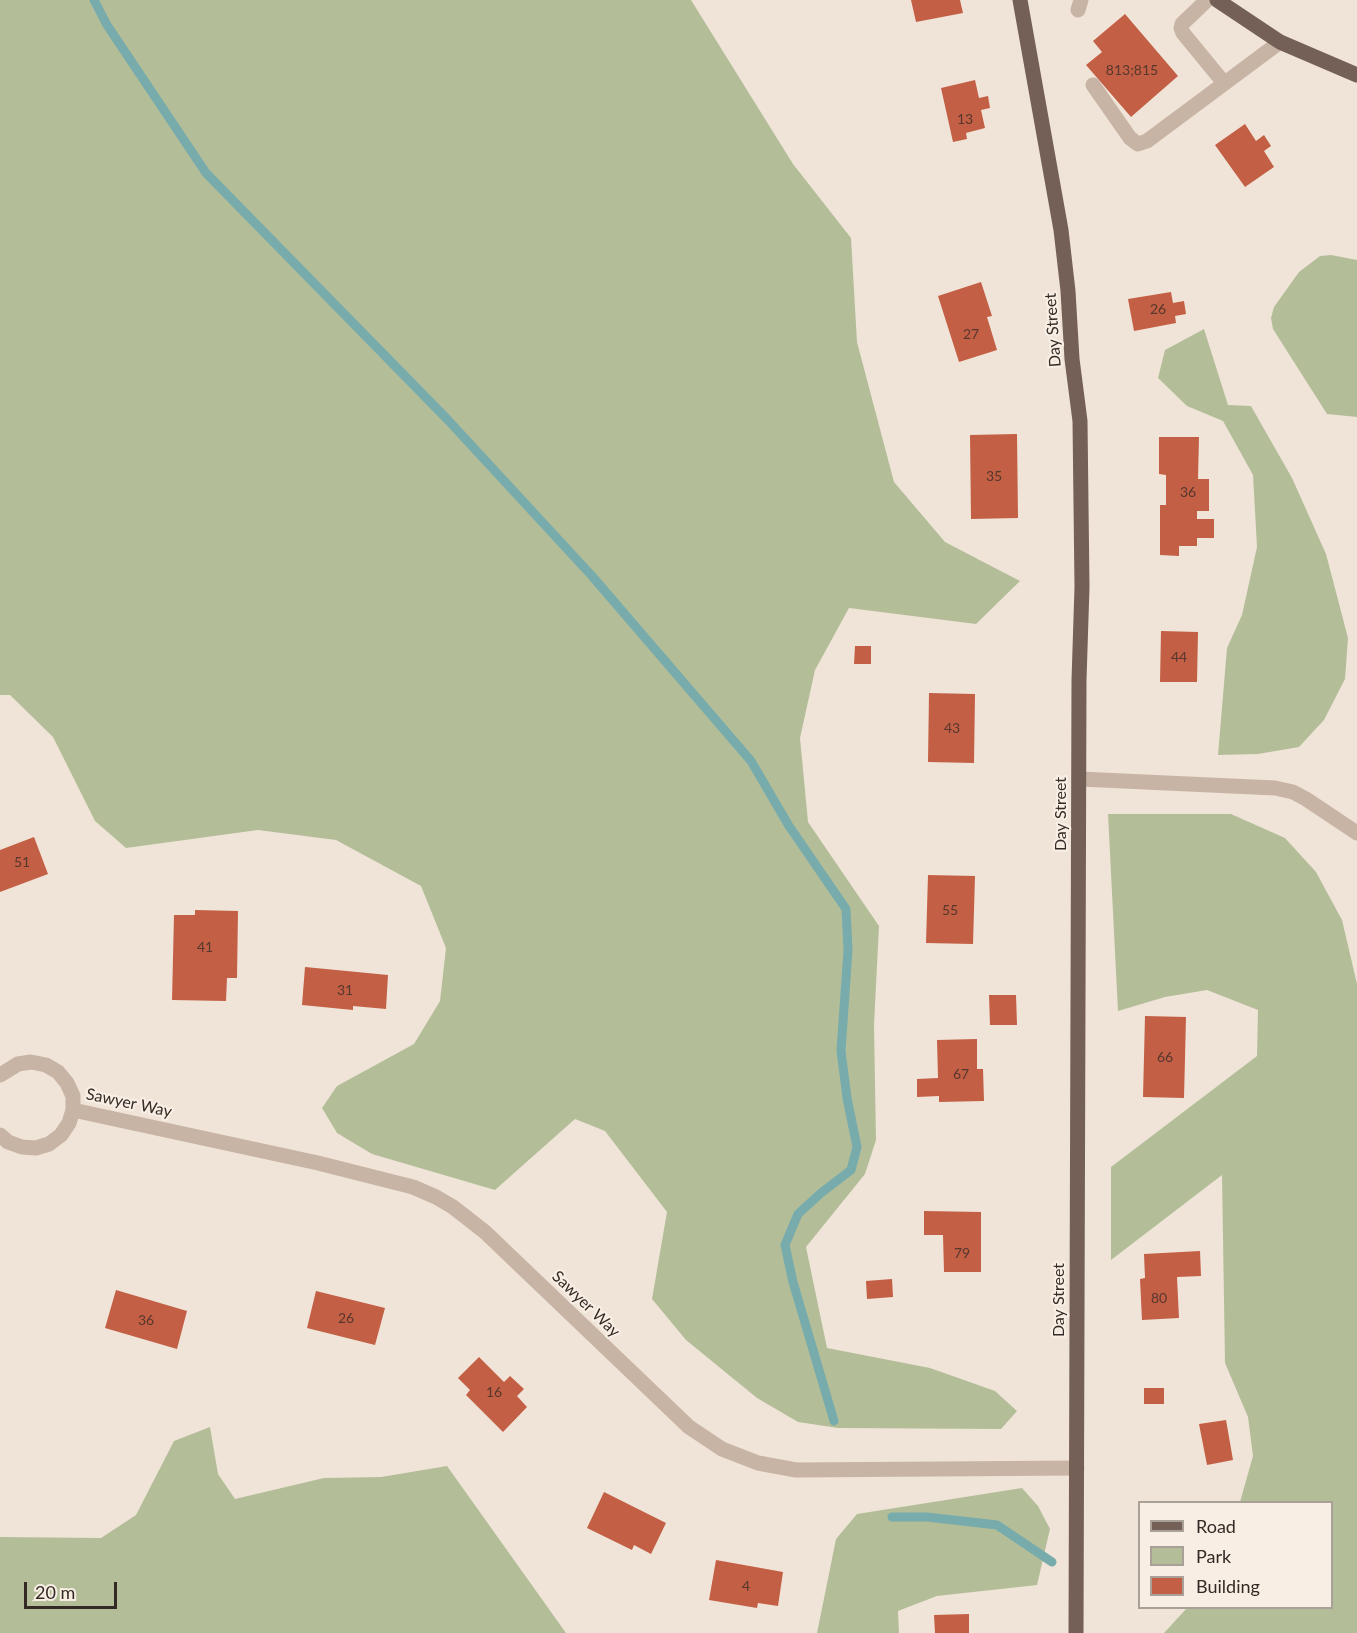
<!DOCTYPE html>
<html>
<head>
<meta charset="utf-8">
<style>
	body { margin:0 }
	#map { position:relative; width:1357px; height:1633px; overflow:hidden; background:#f0e4d8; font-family:Lato,sans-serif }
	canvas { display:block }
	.legend { position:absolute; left:1138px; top:1501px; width:195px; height:108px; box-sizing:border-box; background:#f8eee4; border:2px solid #a9a098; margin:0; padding:8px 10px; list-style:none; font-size:18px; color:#332a26 }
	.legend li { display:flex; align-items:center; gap:12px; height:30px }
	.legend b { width:30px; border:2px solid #a9a098 }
	.scale { position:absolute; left:24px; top:1582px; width:93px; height:27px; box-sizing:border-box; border:3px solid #332a26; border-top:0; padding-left:8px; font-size:18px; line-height:21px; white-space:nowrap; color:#332a26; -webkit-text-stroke:4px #f8eee4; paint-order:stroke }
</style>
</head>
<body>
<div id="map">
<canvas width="1357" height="1633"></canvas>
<ul class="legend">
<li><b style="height:8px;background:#756057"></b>Road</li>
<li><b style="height:16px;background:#b3be99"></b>Park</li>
<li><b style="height:16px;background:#c35f44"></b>Building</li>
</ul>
<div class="scale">20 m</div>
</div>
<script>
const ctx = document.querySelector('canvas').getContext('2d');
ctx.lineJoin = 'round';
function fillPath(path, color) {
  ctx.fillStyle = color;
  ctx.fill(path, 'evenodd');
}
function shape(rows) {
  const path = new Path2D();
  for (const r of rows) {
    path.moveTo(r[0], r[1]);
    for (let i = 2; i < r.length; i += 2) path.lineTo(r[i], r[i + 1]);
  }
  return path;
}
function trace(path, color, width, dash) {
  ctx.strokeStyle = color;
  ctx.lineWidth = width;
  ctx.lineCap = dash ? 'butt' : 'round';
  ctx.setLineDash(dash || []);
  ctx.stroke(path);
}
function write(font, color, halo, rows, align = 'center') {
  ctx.font = font + ' Lato,sans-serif';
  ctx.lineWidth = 4.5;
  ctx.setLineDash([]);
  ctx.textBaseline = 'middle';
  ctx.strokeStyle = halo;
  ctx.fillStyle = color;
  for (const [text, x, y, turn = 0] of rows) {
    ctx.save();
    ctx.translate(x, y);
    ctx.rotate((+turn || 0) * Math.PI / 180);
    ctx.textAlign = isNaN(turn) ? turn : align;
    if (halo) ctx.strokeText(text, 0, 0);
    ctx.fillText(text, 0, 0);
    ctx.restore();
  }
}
fillPath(shape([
	[0,0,691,0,793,164,851,238,857,342,894,482,945,542,1020,581,976,624,849,608,815,670,800,738,808,822,879,926,874,1025,876,1140,865,1174,806,1247,827,1348,930,1368,995,1391,1017,1411,1001,1429,838,1428,798,1422,757,1398,686,1340,652,1299,667,1212,605,1131,575,1119,495,1190,372,1154,337,1133,322,1108,337,1086,414,1044,440,1001,446,948,421,886,336,840,258,830,126,848,95,821,53,737,10,695,0,695],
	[1331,255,1357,260,1357,417,1327,414,1273,329,1271,318,1274,307,1299,272,1320,256],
	[1204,329,1228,405,1251,406,1292,478,1326,554,1348,638,1345,679,1324,720,1299,747,1258,754,1218,755,1227,648,1242,615,1257,547,1253,475,1223,421,1187,406,1158,378,1165,350],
	[1108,814,1231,814,1285,838,1316,872,1342,920,1357,984,1357,1633,1164,1633,1187,1608,1332,1608,1332,1502,1240,1502,1253,1456,1248,1417,1225,1363,1222,1175,1111,1260,1111,1167,1257,1056,1258,1010,1207,990,1165,997,1118,1011],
	[210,1427,218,1474,235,1499,324,1478,381,1477,447,1466,566,1633,0,1633,0,1537,101,1538,136,1515,174,1441],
	[1022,1488,1038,1506,1050,1529,1037,1585,937,1596,898,1611,899,1633,817,1633,836,1539,857,1514]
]), '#b3be99');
trace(shape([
	[94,0,107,25,206,173,447,419,592,576,751,761,789,826,846,909,848,950,841,1051,847,1098,857,1147,851,1170,821,1193,798,1214,785,1245,793,1282,834,1421],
	[892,1517,927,1517,997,1525,1052,1562]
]), '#78abac', 9);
fillPath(shape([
	[911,0,960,0,963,13,916,22],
	[1125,14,1178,76,1131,117,1086,65,1102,52,1093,41],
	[975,80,979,98,988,96,990,108,981,110,985,128,966,133,967,139,953,142,941,88],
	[1245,124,1256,141,1264,135,1271,146,1264,151,1274,167,1245,187,1215,145],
	[981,282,992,316,987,317,997,350,959,362,938,296],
	[1171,292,1173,303,1184,301,1186,314,1175,316,1176,323,1134,331,1128,299],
	[1017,434,1018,518,971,519,970,435],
	[1159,437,1199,437,1198,479,1209,479,1209,511,1197,511,1197,519,1214,519,1214,538,1197,538,1197,546,1179,546,1179,556,1160,555,1160,505,1166,505,1166,475,1159,474],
	[1161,631,1198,632,1197,682,1160,682],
	[855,646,871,646,871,664,854,664],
	[929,693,975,694,974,763,928,762],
	[34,837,48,874,0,892,0,850],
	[928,875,975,876,973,944,926,943],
	[195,910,238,911,237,978,227,978,226,1001,172,1000,174,915,195,915],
	[305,967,388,975,386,1009,353,1006,353,1010,302,1005],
	[989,995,1016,995,1017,1025,990,1025],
	[1145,1016,1186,1017,1184,1098,1143,1097],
	[977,1039,977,1069,983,1069,984,1101,939,1102,939,1096,917,1097,917,1079,938,1078,937,1040],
	[924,1211,981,1212,981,1272,944,1272,943,1235,924,1235],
	[1200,1251,1201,1276,1177,1277,1179,1318,1142,1320,1140,1279,1145,1278,1144,1254],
	[892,1279,893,1297,867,1299,866,1281],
	[116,1290,187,1311,177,1349,105,1328],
	[316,1291,385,1308,375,1345,307,1328],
	[479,1357,504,1382,510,1376,524,1389,517,1396,527,1407,503,1432,466,1395,470,1390,458,1378],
	[1144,1388,1164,1388,1164,1404,1144,1404],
	[1226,1420,1233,1460,1207,1465,1199,1424],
	[604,1492,666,1523,651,1554,634,1545,632,1550,587,1528],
	[716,1560,783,1572,778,1606,758,1603,757,1608,709,1600],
	[969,1614,969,1633,935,1633,934,1615]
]), '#c35f44');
trace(shape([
	[1207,0,1182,24,1181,28,1183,33,1224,83],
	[1078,10,1081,0],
	[1093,85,1130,138,1138,144,1147,141,1280,42],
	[1080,779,1275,788,1293,792,1306,799,1357,833],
	[0,1075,18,1064,31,1062,46,1065,58,1072,67,1083,73,1096,73,1110,69,1123,61,1135,49,1144,36,1148,22,1147,8,1142,0,1135],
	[73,1110,318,1163,413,1187,436,1197,453,1207,485,1232,689,1427,722,1449,758,1463,796,1470,1077,1468]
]), '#c8b4a5', 15);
trace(shape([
	[1020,0,1061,230,1068,291,1072,359,1080,421,1082,587,1079,680,1076,1633],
	[1217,0,1280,42,1357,75]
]), '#756057', 15);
write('14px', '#57372e', null, [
	["813;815",1132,70],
	["13",965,119],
	["26",1158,309],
	["27",971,334],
	["35",994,476],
	["36",1188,492],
	["44",1179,657],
	["43",952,728],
	["51",22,862],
	["55",950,910],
	["41",205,947],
	["31",345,990],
	["66",1165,1057],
	["67",961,1074],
	["79",962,1253],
	["80",1159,1298],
	["26",346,1318],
	["36",146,1320],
	["16",494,1392],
	["4",746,1586]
]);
write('16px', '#332a26', '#f8eee4', [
	["Day Street",1053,330,-94],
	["Day Street",1061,814,-90],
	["Sawyer Way",129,1103,12],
	["Day Street",1059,1300,-90],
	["Sawyer Way",586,1304,44]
]);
</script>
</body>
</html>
